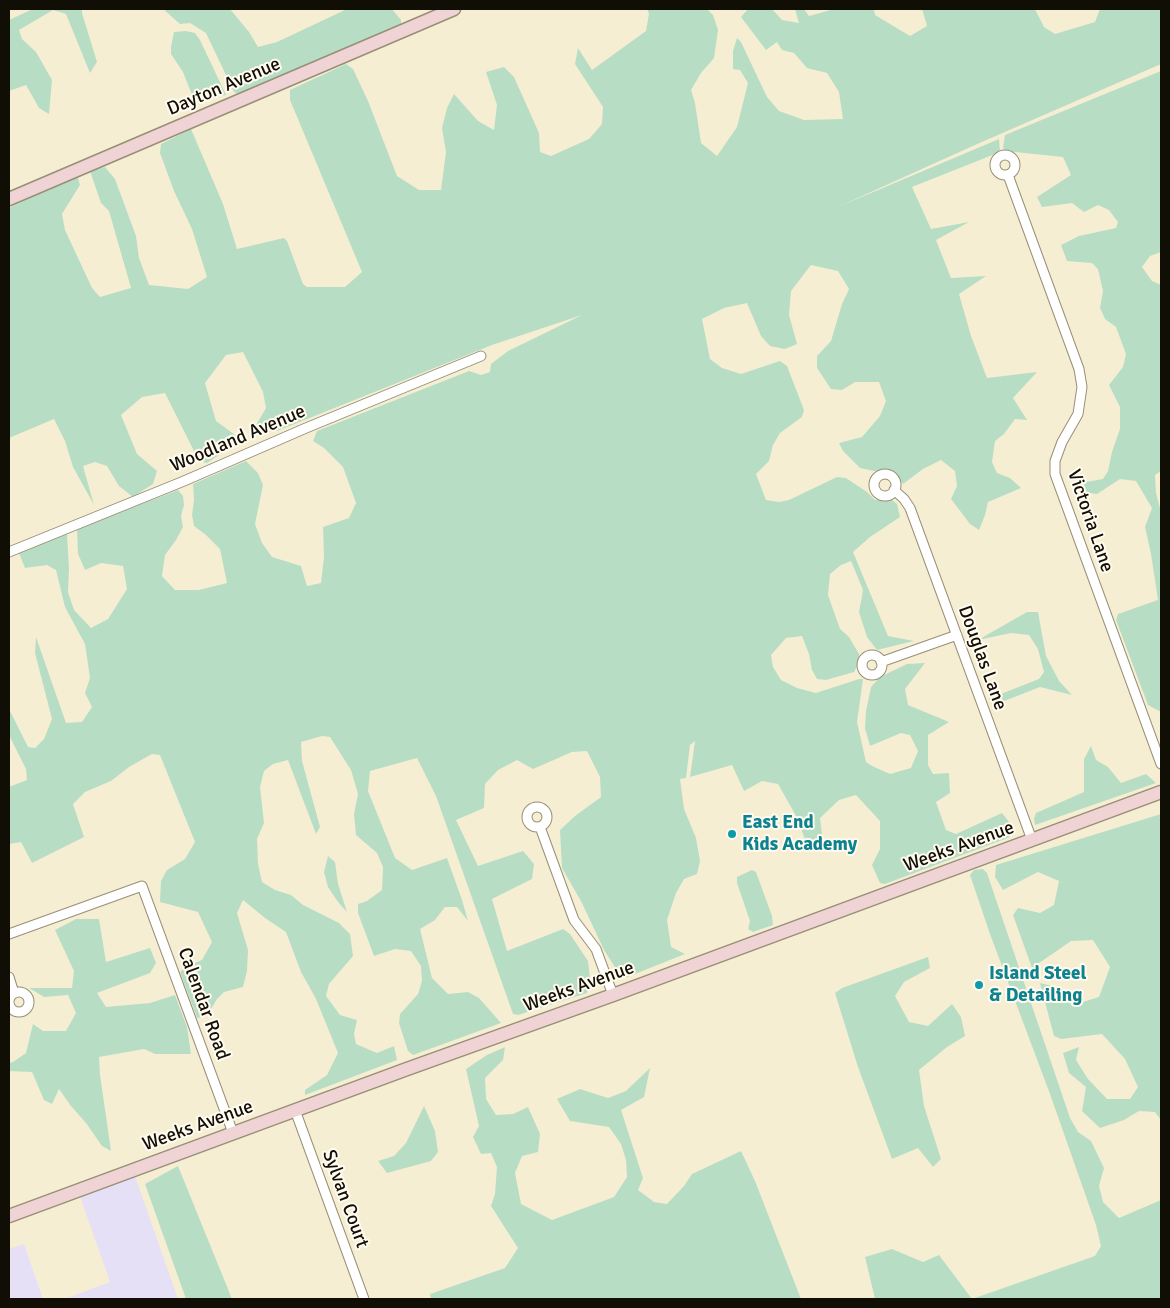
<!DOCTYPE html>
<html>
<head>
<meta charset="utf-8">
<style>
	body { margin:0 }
	#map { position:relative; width:1170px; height:1308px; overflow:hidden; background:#f6eed2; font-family:Signika,sans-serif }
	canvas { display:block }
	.frame { position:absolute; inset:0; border:10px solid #110e05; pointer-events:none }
</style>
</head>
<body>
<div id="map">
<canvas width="1170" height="1308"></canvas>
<div class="frame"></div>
</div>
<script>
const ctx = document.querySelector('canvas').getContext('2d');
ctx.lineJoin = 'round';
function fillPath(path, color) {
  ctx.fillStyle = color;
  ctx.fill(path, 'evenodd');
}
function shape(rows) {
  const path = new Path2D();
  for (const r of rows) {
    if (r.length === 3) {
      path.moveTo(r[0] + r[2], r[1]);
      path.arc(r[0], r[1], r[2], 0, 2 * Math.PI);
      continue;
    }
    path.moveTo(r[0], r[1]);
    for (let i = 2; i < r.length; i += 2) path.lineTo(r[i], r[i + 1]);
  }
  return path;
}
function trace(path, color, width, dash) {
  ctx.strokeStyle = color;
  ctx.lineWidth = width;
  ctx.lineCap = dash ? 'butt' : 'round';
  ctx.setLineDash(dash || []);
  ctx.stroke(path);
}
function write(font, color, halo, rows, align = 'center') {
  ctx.font = font + ' Signika,sans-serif';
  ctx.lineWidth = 4;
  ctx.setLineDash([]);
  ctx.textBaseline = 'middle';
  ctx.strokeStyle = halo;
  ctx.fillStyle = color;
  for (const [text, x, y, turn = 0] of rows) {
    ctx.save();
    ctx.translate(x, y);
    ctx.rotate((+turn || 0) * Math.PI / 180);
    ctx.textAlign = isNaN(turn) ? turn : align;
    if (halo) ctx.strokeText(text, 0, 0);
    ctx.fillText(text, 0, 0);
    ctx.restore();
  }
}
fillPath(shape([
	[135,1176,178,1299,64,1299,110,1282,79,1194],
	[24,1244,43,1299,9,1299,9,1249]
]), '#e6e0f6');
fillPath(shape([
	[33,9,82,9,82,13,97,62,90,73,66,14,53,10,19,30,22,39,36,52,52,80,49,114,39,108,26,85,9,91,9,20],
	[163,9,230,9,249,32,258,47,277,42,347,9,392,9,401,20,401,24,241,95,234,92,206,33,190,23,180,24],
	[647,9,707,9,713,15,718,30,714,58,701,73,691,90,695,103,701,143,717,156,737,127,748,83,740,70,733,69,733,51,737,38,741,42,767,97,779,111,804,120,843,119,839,92,827,73,807,68,794,53,782,50,777,42,766,50,741,17,748,9,772,9,782,20,799,23,795,9,804,9,809,16,834,9,874,9,875,15,910,36,927,26,922,9,1035,9,1044,27,1055,34,1095,22,1100,9,1161,9,1161,64,975,145,840,206,999,139,1000,152,912,187,931,229,969,222,936,240,951,278,986,276,959,294,971,336,987,378,1037,372,1013,398,1027,420,1015,419,1004,434,995,441,992,462,997,473,1010,478,1021,488,988,502,985,515,979,530,970,524,951,499,957,486,955,471,941,460,923,469,903,484,897,476,887,471,874,471,860,468,843,451,839,443,862,437,880,416,886,401,879,382,855,382,842,390,831,389,817,368,817,356,831,341,842,304,849,289,838,271,811,265,791,291,789,315,797,344,785,349,770,346,761,336,747,303,724,308,702,319,710,359,722,368,741,374,780,361,787,366,804,410,802,417,780,433,773,445,769,461,756,474,766,500,779,502,789,500,837,477,846,478,867,492,875,500,892,500,897,504,900,517,870,537,853,552,888,636,914,641,877,650,867,637,859,612,863,590,851,561,841,565,830,574,828,595,840,629,849,637,859,654,859,663,854,672,826,680,817,679,812,670,809,654,802,636,786,638,771,655,773,667,781,680,797,688,816,693,859,679,863,679,857,722,866,762,872,766,890,774,911,768,918,751,910,735,901,733,870,746,865,728,866,711,871,687,880,677,907,664,925,663,905,689,908,705,949,722,928,735,928,765,933,774,949,773,950,793,936,802,946,830,956,834,1002,813,1010,823,1010,837,885,884,880,883,872,865,880,849,880,821,856,795,839,800,820,818,823,843,805,839,795,814,778,784,762,781,744,791,732,765,690,777,695,741,690,745,686,778,680,779,684,809,696,838,700,861,697,874,684,879,676,893,667,920,671,947,685,954,625,978,618,972,604,950,582,903,562,868,560,830,575,816,601,797,600,777,587,751,572,752,533,769,517,760,498,770,485,784,484,808,456,820,478,866,523,851,534,864,532,879,492,899,507,951,563,929,570,934,588,961,590,979,587,993,518,1015,513,1014,436,796,417,758,370,771,368,791,395,858,412,870,447,858,462,900,468,921,457,907,445,907,435,920,420,929,432,978,448,994,468,992,479,998,501,1023,413,1055,408,1051,399,1023,400,1014,418,994,422,981,421,966,411,951,395,949,374,956,358,913,358,904,367,901,382,890,383,867,377,853,356,835,354,814,358,794,351,770,330,737,322,736,301,742,302,761,320,827,316,834,288,760,273,764,264,771,260,787,264,823,257,839,258,864,262,882,275,890,291,895,303,905,339,923,350,934,353,956,329,984,326,996,340,1015,357,1020,354,1034,356,1044,377,1053,394,1046,397,1060,305,1095,305,1090,327,1075,338,1053,316,999,301,972,286,932,265,918,243,900,237,913,248,950,247,971,243,987,224,992,217,999,207,1016,197,1018,180,972,185,967,202,960,212,942,198,912,160,902,161,881,167,870,185,859,195,842,160,755,152,754,129,767,111,781,85,792,73,804,84,837,32,863,21,842,9,844,9,787,27,780,26,769,9,735,9,709,28,747,35,748,44,739,52,719,35,653,36,637,66,723,82,722,92,707,85,693,90,678,85,644,65,607,56,570,47,565,25,568,19,553,67,534,69,569,68,592,74,610,91,628,108,619,127,589,123,566,101,563,85,570,78,554,77,529,178,490,183,496,184,505,181,516,183,527,176,540,165,555,162,576,175,590,199,590,227,583,220,549,206,535,194,526,192,515,194,500,193,484,246,461,258,473,263,485,255,524,262,543,272,557,301,566,307,586,321,583,324,557,323,527,349,518,356,503,343,467,324,448,313,441,317,431,469,371,481,375,490,372,491,364,508,351,582,315,492,345,277,431,252,432,266,408,263,392,243,352,226,355,205,383,216,421,242,440,207,463,199,461,165,393,142,397,121,415,137,454,157,471,153,484,133,497,119,486,107,466,95,462,83,466,94,505,73,467,65,441,54,419,9,438,9,208,77,175,80,185,62,214,65,230,92,288,100,297,131,288,109,211,101,203,90,171,105,167,115,179,136,236,139,258,149,285,188,289,207,277,192,229,174,191,160,153,161,144,191,129,223,204,237,249,284,238,287,241,303,284,307,287,345,287,362,272,290,100,290,90,346,64,353,69,368,101,397,176,419,190,441,190,446,152,442,128,447,108,454,94,478,121,494,130,497,105,486,72,504,67,514,77,539,133,540,152,551,156,589,139,602,124,603,107,575,64,578,48,592,70,646,31,649,14],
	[186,31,195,33,200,40,226,95,194,100,183,72,171,54,171,47,174,32],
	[1161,71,1161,252,1150,256,1142,267,1152,281,1161,285,1161,471,1155,475,1156,493,1161,512,1161,712,1148,705,1116,620,1118,614,1158,600,1151,554,1145,527,1152,508,1136,481,1120,479,1097,494,1080,492,1086,482,1103,479,1108,471,1112,452,1120,429,1120,407,1109,385,1123,367,1126,354,1116,327,1105,319,1100,308,1103,291,1098,269,1092,263,1067,261,1061,245,1079,236,1116,228,1118,222,1109,210,1098,205,1084,212,1072,203,1042,207,1037,197,1071,175,1063,157,1005,151,1003,147,1005,135],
	[1027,612,1038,612,1046,656,1059,681,1072,695,1040,687,999,703,988,699,1039,679,1044,672,1038,649,1029,635,1011,633,978,640],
	[1091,746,1096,760,1108,767,1121,783,1146,774,1156,783,1035,825,1034,819,1036,813,1084,792,1084,759],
	[1161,814,1161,1120,1155,1112,1139,1111,1124,1120,1100,1128,1082,1111,1086,1087,1069,1073,1063,1053,1079,1047,1076,1060,1088,1079,1107,1099,1130,1099,1138,1087,1125,1059,1102,1034,1061,1039,1054,1036,1040,983,1052,986,1060,998,1073,1005,1099,997,1110,967,1093,940,1071,941,1032,968,1013,915,1018,908,1040,913,1054,905,1059,881,1038,872,1003,890,995,877,996,865],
	[328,856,335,862,338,884,347,912,338,902,328,887,324,872],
	[983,869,987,873,1070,1118,1078,1132,1091,1141,1104,1168,1099,1186,1103,1202,1119,1218,1161,1200,1161,1299,875,1299,865,1257,892,1249,923,1262,939,1255,972,1299,1095,1256,1101,1246,1096,1225,1050,1094,990,934,970,875,974,870],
	[752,870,756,872,772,916,773,925,753,932,748,929,750,921,737,883,737,877],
	[76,919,99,919,106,962,150,948,156,963,150,973,97,993,106,1007,150,1003,175,995,187,1027,191,1054,155,1054,144,1049,99,1057,100,1075,111,1151,102,1146,86,1123,71,1106,59,1089,52,1104,44,1100,32,1072,9,1071,9,1063,13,1062,26,1053,33,1024,43,1031,66,1031,76,1013,68,995,44,997,29,988,72,988,74,971,55,930],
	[928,957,930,968,904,982,895,996,909,1022,928,1026,952,1004,961,1017,965,1036,947,1047,919,1070,924,1106,941,1159,933,1167,918,1148,892,1159,858,1067,835,993,842,988],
	[505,1047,503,1060,485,1078,486,1099,496,1115,513,1114,528,1107,540,1134,538,1152,522,1156,515,1173,521,1204,552,1220,614,1197,627,1177,626,1160,621,1144,609,1127,570,1121,557,1099,580,1089,608,1098,626,1091,650,1068,644,1097,621,1110,643,1178,638,1190,654,1202,667,1204,684,1186,692,1174,741,1151,755,1181,801,1299,431,1299,430,1294,505,1268,518,1248,491,1206,495,1194,497,1167,491,1153,481,1154,473,1137,479,1126,466,1069,487,1055],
	[424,1106,435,1131,438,1152,431,1161,387,1173,378,1161,394,1156,406,1143],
	[178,1166,232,1299,186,1299,145,1184]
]), '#b7dec5');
const street = shape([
	[1005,165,10],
	[1008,175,1079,369,1082,387,1078,414,1062,442,1055,461,1055,474,1161,764],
	[885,485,11],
	[894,490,904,499,910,508,1032,840],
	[9,552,184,481,306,428,481,356],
	[872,665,10],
	[881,662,957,635],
	[537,817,10],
	[540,827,574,920,596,949,613,995],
	[9,934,142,886,233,1133],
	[9,977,14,993],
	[19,1002,10],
	[295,1110,364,1299]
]);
const secondary = shape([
	[9,199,454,9],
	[9,1216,407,1069,613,995,1161,792]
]);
trace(street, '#978f76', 11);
trace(secondary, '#978f76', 15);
trace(street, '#fff', 9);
trace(secondary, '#efd3d5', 12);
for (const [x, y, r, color] of [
	[732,834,5,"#0f9aa8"],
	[979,985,5,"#0f9aa8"]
]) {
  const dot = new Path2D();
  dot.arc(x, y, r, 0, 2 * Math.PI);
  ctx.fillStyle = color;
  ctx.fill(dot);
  trace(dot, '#fffbf0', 2);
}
write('19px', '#110e05', '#fffbf0', [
	["Dayton Avenue",224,87,-23],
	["Woodland Avenue",238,439,-23],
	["Victoria Lane",1090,521,71],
	["Douglas Lane",982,658,70],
	["Weeks Avenue",959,847,-20],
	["Weeks Avenue",579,987,-20],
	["Calendar Road",203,1004,70],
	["Weeks Avenue",198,1126,-20],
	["Sylvan Court",345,1199,70]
]);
write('bold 19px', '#0d838f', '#fffbf0', [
	["East End",742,823],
	["Kids Academy",742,845],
	["Island Steel",989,974],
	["& Detailing",989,996]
], 'left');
</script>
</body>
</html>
